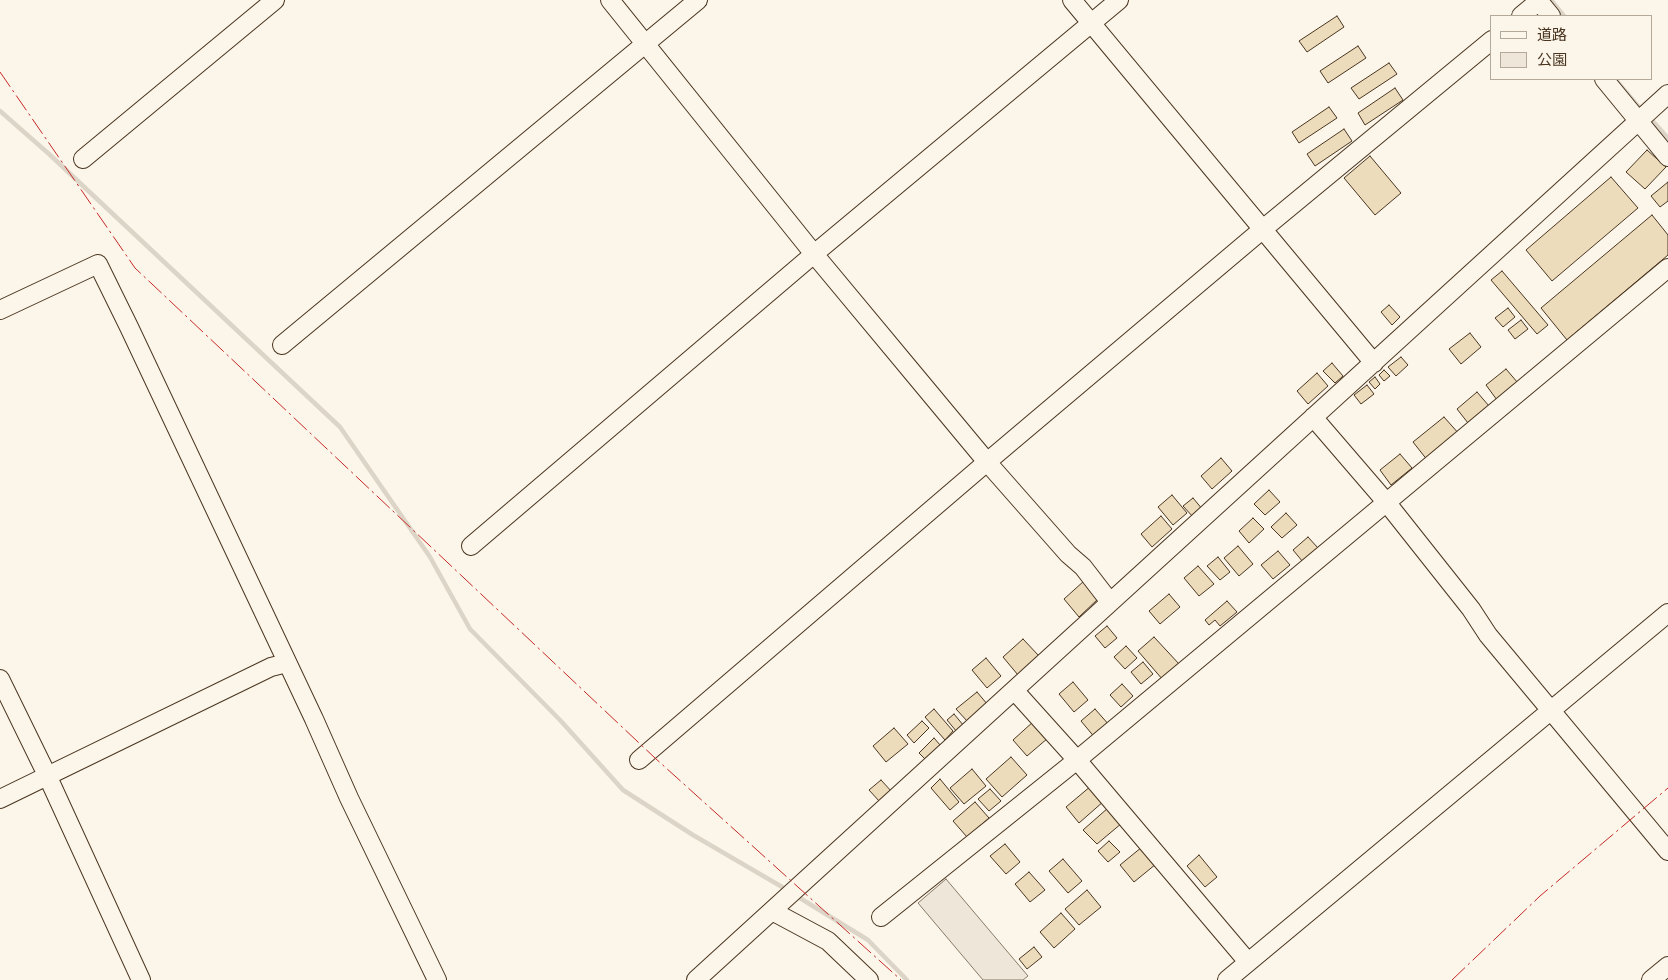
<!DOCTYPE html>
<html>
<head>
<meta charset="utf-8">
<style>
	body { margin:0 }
	#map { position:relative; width:1668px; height:980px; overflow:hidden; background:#fbf6e9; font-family:Poppins,"Noto Sans JP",sans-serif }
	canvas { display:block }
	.legend { position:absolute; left:1490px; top:15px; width:162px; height:65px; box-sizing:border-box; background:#fbf6e9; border:1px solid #b4a999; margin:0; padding:6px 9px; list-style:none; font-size:15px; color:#4a3520 }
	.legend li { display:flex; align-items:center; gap:10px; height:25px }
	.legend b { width:25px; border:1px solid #b4a999 }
</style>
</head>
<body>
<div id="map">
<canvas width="1668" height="980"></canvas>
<ul class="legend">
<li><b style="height:6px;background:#fbf6e9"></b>道路</li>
<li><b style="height:14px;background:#ede6d9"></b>公園</li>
</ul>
</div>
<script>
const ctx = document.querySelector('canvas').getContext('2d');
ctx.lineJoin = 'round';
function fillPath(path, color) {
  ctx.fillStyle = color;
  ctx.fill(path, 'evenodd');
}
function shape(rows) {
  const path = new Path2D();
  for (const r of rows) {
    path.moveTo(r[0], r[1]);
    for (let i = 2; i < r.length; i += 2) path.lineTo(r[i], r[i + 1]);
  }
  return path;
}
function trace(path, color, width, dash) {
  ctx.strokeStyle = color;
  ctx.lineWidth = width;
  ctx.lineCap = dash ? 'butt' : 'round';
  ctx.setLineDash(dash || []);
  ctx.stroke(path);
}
const green = shape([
	[946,879,1028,976,1023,980,983,980,918,903,946,879]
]);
fillPath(green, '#ede6d9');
trace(green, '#887966', 1);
trace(shape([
	[1551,0,1564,16],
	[1615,79,1643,112],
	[0,111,49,154,340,427,430,557,470,629,560,720,623,790,693,835,789,891],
	[1649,117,1668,138],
	[795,895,868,940,907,980]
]), '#dcd4c6', 4.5);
const building = shape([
	[1337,16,1344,27,1307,52,1299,41,1337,16],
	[1358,46,1366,58,1328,83,1320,71,1358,46],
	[1389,63,1397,74,1359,99,1351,88,1389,63],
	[1395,88,1403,100,1365,125,1358,113,1395,88],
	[1329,107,1337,118,1299,143,1292,132,1329,107],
	[1344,129,1352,141,1315,166,1307,154,1344,129],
	[1647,150,1666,167,1645,189,1626,172,1647,150],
	[1370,156,1401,193,1375,215,1344,178,1370,156],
	[1611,177,1638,208,1552,281,1526,250,1611,177],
	[1668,182,1668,201,1660,207,1651,196,1668,182],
	[1652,215,1668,235,1668,255,1567,340,1541,308,1652,215],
	[1502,271,1548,325,1537,334,1491,280,1502,271],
	[1389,305,1400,317,1392,325,1381,312,1389,305],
	[1508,308,1515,317,1503,327,1495,318,1508,308],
	[1521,320,1528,329,1515,339,1508,330,1521,320],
	[1470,333,1481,347,1461,364,1449,349,1470,333],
	[1401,357,1408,365,1396,376,1388,367,1401,357],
	[1332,363,1343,376,1335,383,1323,371,1332,363],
	[1506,369,1518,383,1497,400,1486,385,1506,369],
	[1384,370,1390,376,1384,381,1379,375,1384,370],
	[1317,373,1328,386,1308,404,1297,391,1317,373],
	[1375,377,1380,384,1375,389,1369,382,1375,377],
	[1367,385,1374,394,1361,404,1354,395,1367,385],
	[1477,392,1489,406,1468,423,1457,409,1477,392],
	[1444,417,1460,435,1428,461,1413,442,1444,417],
	[1400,454,1412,468,1391,485,1380,470,1400,454],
	[1221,458,1232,471,1212,489,1201,476,1221,458],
	[1269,490,1280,502,1265,515,1254,504,1269,490],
	[1172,495,1187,513,1173,525,1158,507,1172,495],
	[1193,498,1203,510,1194,518,1183,506,1193,498],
	[1286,513,1297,525,1282,538,1271,527,1286,513],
	[1161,516,1172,529,1152,547,1141,534,1161,516],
	[1253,518,1264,529,1249,543,1239,531,1253,518],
	[1308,537,1318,548,1303,562,1293,550,1308,537],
	[1238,546,1253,564,1239,576,1224,558,1238,546],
	[1278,551,1290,565,1273,579,1261,565,1278,551],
	[1218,557,1230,572,1220,580,1207,566,1218,557],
	[1198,566,1214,584,1199,596,1184,578,1198,566],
	[1084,581,1099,598,1079,617,1064,599,1084,581],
	[1169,594,1180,607,1160,624,1149,611,1169,594],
	[1227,601,1237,612,1220,626,1215,620,1209,625,1205,620,1227,601],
	[1107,626,1117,638,1105,648,1095,636,1107,626],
	[1154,637,1180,665,1163,680,1138,651,1154,637],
	[1023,639,1039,656,1018,675,1003,657,1023,639],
	[1126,646,1137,658,1125,669,1114,657,1126,646],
	[986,658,1001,676,987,688,972,670,986,658],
	[1143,662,1153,674,1141,684,1131,672,1143,662],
	[1073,682,1088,700,1074,712,1059,694,1073,682],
	[1122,684,1133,696,1121,707,1110,695,1122,684],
	[977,692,988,705,968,722,956,709,977,692],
	[934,709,953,731,945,740,925,717,934,709],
	[1095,709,1110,726,1096,739,1081,721,1095,709],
	[954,714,964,726,957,732,947,720,954,714],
	[922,721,929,728,914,743,907,735,922,721],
	[1034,721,1048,738,1027,756,1013,740,1034,721],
	[894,728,908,744,886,762,873,746,894,728],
	[934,738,941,746,926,760,919,753,934,738],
	[1011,757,1027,775,1002,797,986,779,1011,757],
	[972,769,986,786,964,804,950,788,972,769],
	[940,779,959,802,950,810,931,788,940,779],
	[881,780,892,792,880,802,869,790,881,780],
	[1091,786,1104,801,1079,823,1066,807,1091,786],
	[990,789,1001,801,989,811,978,799,990,789],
	[975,802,989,818,967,837,953,821,975,802],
	[1108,808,1122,823,1097,844,1083,830,1108,808],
	[1109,841,1120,852,1108,862,1098,851,1109,841],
	[1005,844,1020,862,1006,874,990,856,1005,844],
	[1142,847,1156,864,1134,882,1120,865,1142,847],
	[1199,855,1217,877,1205,887,1187,866,1199,855],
	[1063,859,1082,881,1068,893,1049,871,1063,859],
	[1029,872,1045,890,1030,902,1015,884,1029,872],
	[1087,890,1101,907,1079,925,1065,909,1087,890],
	[1061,913,1075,929,1054,948,1040,932,1061,913],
	[1034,947,1042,957,1027,969,1019,959,1034,947]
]);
fillPath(building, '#ecdcbc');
trace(building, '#4a3520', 1);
const minor = shape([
	[610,0,814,254,913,373,987,462,1068,554,1083,567,1110,602],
	[1072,0,1374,363],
	[1538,0,1551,16],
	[1521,16,1540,0],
	[1604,79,1668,157],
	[83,159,275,0],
	[0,310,98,264,129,327,314,719,349,798,437,980],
	[282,345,698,0],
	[1313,417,1387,503,1471,609,1488,635,1668,851],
	[471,546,814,254,1119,0],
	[0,679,47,775,141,980],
	[1014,690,1077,760,1248,962],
	[639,760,987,462,1263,229,1492,40],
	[0,799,271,667,287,663],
	[772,911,828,941,869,980],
	[881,917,1077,760,1668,268],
	[696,980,1668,94],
	[1227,980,1668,613],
	[1651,980,1668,966]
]);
trace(minor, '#4a3520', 20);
trace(minor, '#fbf6e9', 18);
trace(shape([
	[0,72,135,268,655,758,901,980],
	[1452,980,1540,896,1668,788]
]), '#c62828', 1, [18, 4, 2.5, 4]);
</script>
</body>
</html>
